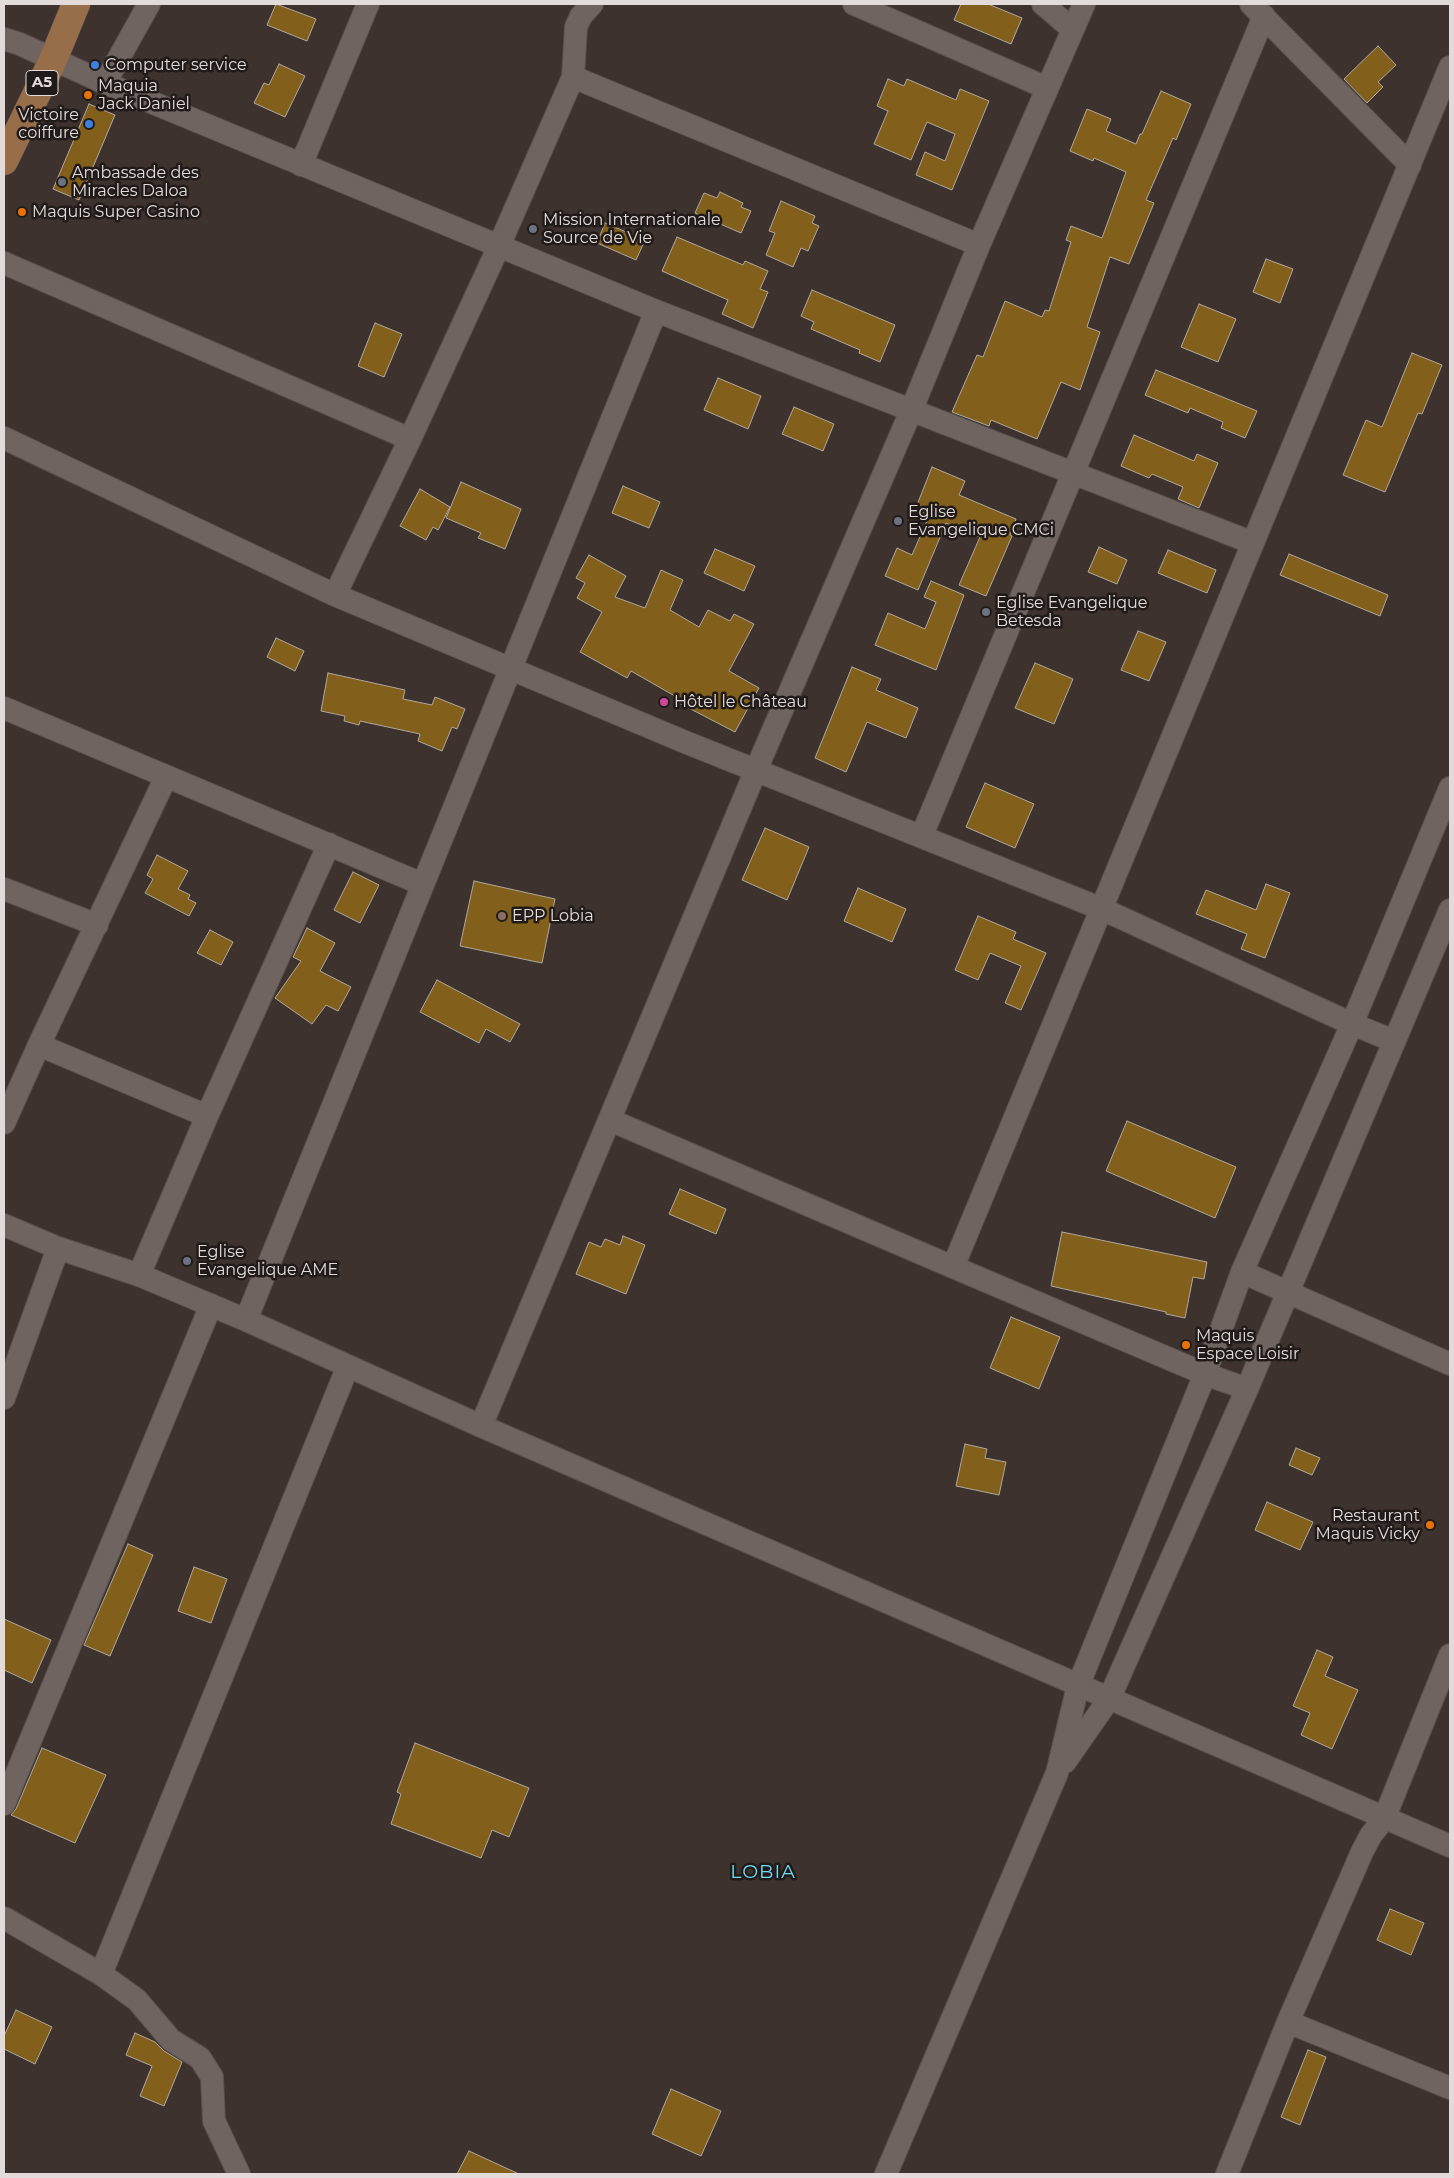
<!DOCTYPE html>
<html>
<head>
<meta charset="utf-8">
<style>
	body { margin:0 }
	#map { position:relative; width:1454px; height:2178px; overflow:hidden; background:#3d322e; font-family:Montserrat,sans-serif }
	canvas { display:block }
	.frame { position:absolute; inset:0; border:5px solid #e2dbd9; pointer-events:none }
</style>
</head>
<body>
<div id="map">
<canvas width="1454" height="2178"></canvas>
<div class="frame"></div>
</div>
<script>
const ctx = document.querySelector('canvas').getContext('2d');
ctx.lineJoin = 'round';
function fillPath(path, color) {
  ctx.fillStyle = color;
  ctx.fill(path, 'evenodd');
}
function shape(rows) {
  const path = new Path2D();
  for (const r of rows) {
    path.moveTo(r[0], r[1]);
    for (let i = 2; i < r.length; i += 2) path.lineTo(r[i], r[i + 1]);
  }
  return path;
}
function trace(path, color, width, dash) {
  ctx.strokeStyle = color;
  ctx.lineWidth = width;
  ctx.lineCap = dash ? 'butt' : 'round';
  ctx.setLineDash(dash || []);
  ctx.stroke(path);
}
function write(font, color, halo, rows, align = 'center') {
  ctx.font = font + ' Montserrat,sans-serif';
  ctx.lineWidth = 5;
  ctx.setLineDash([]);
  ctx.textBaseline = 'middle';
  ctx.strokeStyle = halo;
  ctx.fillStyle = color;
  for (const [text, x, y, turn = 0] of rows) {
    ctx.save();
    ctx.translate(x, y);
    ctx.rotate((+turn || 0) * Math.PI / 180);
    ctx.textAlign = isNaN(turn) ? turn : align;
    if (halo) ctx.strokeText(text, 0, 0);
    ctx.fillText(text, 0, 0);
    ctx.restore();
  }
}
const building = shape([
	[276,4,316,19,307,41,267,25,276,4],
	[961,4,988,4,1022,18,1011,44,954,20,961,4],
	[1378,46,1396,65,1378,82,1383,87,1367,103,1344,79,1378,46],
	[279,64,305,76,285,117,254,103,264,83,269,85,279,64],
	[888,79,904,86,907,79,956,100,960,89,989,101,952,190,916,175,925,152,945,161,955,134,927,122,911,160,874,144,888,111,877,106,888,79],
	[1161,91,1191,104,1176,140,1173,138,1146,200,1154,203,1129,264,1110,257,1087,327,1100,332,1080,390,1061,382,1037,439,991,420,989,426,952,412,977,355,983,357,1005,301,1042,317,1045,310,1049,311,1071,242,1066,240,1071,226,1102,238,1126,172,1094,158,1093,161,1070,151,1087,109,1111,119,1106,131,1136,144,1140,134,1142,134,1161,91],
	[89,104,115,115,79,200,53,189,89,104],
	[720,192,743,203,741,207,751,211,741,233,695,213,704,193,717,198,720,192],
	[781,201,815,216,812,223,819,226,808,251,801,248,793,267,766,255,775,233,769,231,781,201],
	[605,223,645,240,636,260,597,243,605,223],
	[677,237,743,265,745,261,768,271,760,289,768,292,753,328,722,314,728,300,662,271,677,237],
	[1266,259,1293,269,1280,303,1253,292,1266,259],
	[812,290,895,325,880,362,859,353,860,350,811,329,814,322,801,316,812,290],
	[1199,304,1236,319,1218,362,1181,347,1199,304],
	[375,323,402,334,384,377,358,366,375,323],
	[1412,353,1442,365,1422,414,1418,413,1385,492,1343,475,1366,420,1382,427,1412,353],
	[1156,370,1257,411,1245,438,1221,428,1223,422,1190,408,1188,413,1145,395,1156,370],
	[718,378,761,396,748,429,704,410,718,378],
	[794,407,834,424,823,451,782,434,794,407],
	[1134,435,1194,461,1197,454,1218,463,1199,508,1178,499,1183,487,1152,474,1149,478,1121,466,1134,435],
	[932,467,965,481,959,495,1016,519,1010,535,1012,536,986,596,959,585,980,537,946,523,918,590,885,576,897,548,912,555,929,516,915,510,932,467],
	[461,482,521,509,505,549,478,538,481,533,446,518,461,482],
	[623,486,660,502,649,528,612,513,623,486],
	[420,489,450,507,438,530,433,527,426,540,400,526,420,489],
	[1099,547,1127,560,1117,584,1088,572,1099,547],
	[715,549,755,566,744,591,704,573,715,549],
	[1168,550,1216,570,1207,593,1158,573,1168,550],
	[1289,554,1388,595,1380,616,1280,575,1289,554],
	[589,555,626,576,615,597,645,608,661,570,683,580,670,610,699,627,708,610,730,621,734,614,754,624,729,671,759,688,735,732,679,703,680,699,631,671,627,678,580,652,602,612,577,598,585,583,576,578,589,555],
	[931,581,964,595,936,670,875,645,888,613,925,629,936,602,924,597,931,581],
	[1138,631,1166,642,1149,681,1121,670,1138,631],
	[276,638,304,651,295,671,267,657,276,638],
	[1035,663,1073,679,1054,724,1015,708,1035,663],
	[852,667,881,679,876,690,918,708,906,738,867,722,846,772,815,758,852,667],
	[328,673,405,690,403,699,432,705,435,697,465,709,457,729,452,727,442,751,418,741,420,734,360,721,359,725,344,721,345,716,321,711,328,673],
	[985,783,1034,804,1015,848,966,827,985,783],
	[765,828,809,847,787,900,742,880,765,828],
	[157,855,188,871,178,889,190,895,188,899,196,903,189,916,145,893,153,879,147,875,157,855],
	[353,872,379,885,360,923,334,910,353,872],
	[474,881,555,899,542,963,460,946,474,881],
	[1266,884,1290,893,1265,958,1241,949,1247,934,1196,914,1206,890,1256,910,1266,884],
	[858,888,906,909,892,942,844,921,858,888],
	[978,916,1016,932,1013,939,1046,953,1021,1010,1005,1003,1021,966,990,953,978,980,955,970,978,916],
	[307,928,335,943,320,971,351,987,338,1011,326,1005,312,1024,275,998,301,961,293,957,307,928],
	[210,930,233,942,221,965,197,953,210,930],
	[437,980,520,1024,510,1042,486,1029,479,1043,420,1012,437,980],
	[1127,1121,1236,1167,1215,1218,1106,1171,1127,1121],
	[680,1189,726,1209,716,1234,669,1214,680,1189],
	[1062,1232,1207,1262,1204,1279,1193,1277,1185,1318,1166,1314,1166,1312,1051,1286,1062,1232],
	[623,1236,645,1245,626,1294,576,1274,589,1242,601,1247,605,1239,620,1245,623,1236],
	[1011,1317,1060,1337,1039,1389,990,1368,1011,1317],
	[965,1444,987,1449,985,1458,1006,1462,999,1495,956,1486,965,1444],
	[1296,1448,1320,1458,1312,1475,1289,1465,1296,1448],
	[1267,1502,1313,1522,1300,1550,1255,1530,1267,1502],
	[128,1544,153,1555,110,1656,84,1645,128,1544],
	[194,1567,227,1579,211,1623,178,1611,194,1567],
	[4,1619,51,1640,32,1683,4,1670,4,1619],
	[1317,1650,1333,1657,1325,1676,1358,1690,1332,1749,1301,1735,1310,1713,1293,1706,1317,1650],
	[415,1743,529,1788,509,1837,492,1830,481,1858,391,1824,401,1794,397,1792,415,1743],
	[42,1748,106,1775,75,1843,11,1815,16,1809,42,1748],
	[1390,1909,1424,1923,1411,1955,1377,1940,1390,1909],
	[16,2010,52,2027,35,2064,4,2049,4,2036,16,2010],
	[135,2033,155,2042,164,2051,182,2062,164,2106,140,2096,152,2066,126,2055,135,2033],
	[1308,2050,1326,2057,1300,2125,1281,2117,1308,2050],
	[671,2089,721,2111,701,2156,652,2134,671,2089],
	[469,2151,519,2174,457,2174,469,2151]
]);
fillPath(building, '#835f1c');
trace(building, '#b0a99f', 1);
const minor = shape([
	[854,4,1047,88],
	[1043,4,1072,29],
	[1251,4,1410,165],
	[4,39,20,44,105,83,656,311,1253,543],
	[573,77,979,245],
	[105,83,149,4],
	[301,165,368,4],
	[4,263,410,439],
	[4,438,335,595,685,742,1102,909,1352,1024,1394,1041],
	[335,595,410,439,499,246,573,77,576,27,581,16,592,4],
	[4,708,422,884],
	[922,835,1264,16],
	[4,889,97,925],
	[39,1045,207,1116],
	[610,1120,953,1267,1205,1374,1247,1389],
	[4,1123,39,1045,166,777],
	[4,1225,58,1248,139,1275,246,1320,481,1426,1450,1846],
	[953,1267,1450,67],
	[1242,1272,1450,1364],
	[139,1275,207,1116,329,844],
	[246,1320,656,311],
	[4,1398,58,1248],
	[481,1426,756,770,911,411,979,245,1084,4],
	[1065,1762,1109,1699,1247,1389,1450,910],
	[4,1804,211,1305],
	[4,1918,101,1974,137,2000,171,2040,200,2058,212,2077,214,2121,239,2174],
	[101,1974,348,1366],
	[1288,2022,1450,2088],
	[886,2174,1057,1773,1078,1686,1205,1374,1242,1272,1352,1024,1450,788],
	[1227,2174,1288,2022,1362,1852,1371,1835,1384,1819,1450,1655]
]);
const major = shape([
	[4,161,53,60,76,4]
]);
trace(minor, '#58504d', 24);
trace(major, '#58504d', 29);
trace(minor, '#706460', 22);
trace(major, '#986e4a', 28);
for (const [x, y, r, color] of [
	[95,65,5,"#3f7fe0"],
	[88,95,5,"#e8710a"],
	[89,124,5,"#3f7fe0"],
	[62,182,5,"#6b7280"],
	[22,212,5,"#e8710a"],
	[533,229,5,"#6b7280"],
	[898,521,5,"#6b7280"],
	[986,612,5,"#6b7280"],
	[664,702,5,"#d1479c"],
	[502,916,5,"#8d6e63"],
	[187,1261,5,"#6b7280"],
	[1186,1345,5,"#e8710a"],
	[1430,1525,5,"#e8710a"]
]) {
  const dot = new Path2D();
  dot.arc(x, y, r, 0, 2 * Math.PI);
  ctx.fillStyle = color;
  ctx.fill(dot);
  trace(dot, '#201b19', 2);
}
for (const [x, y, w] of [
	[42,83,32]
]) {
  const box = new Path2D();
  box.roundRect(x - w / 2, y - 12.5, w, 25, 4);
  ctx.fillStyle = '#201b19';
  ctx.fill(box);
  trace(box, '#e2dbd9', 1);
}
write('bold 15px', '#e2dbd9', null, [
	["A5",42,83]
]);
write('16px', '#e2dbd9', '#201b19', [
	["Computer service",105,65],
	["Maquia",98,86],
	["Jack Daniel",98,104],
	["Victoire",79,115,"right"],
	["coiffure",79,133,"right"],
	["Ambassade des",72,173],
	["Miracles Daloa",72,191],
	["Maquis Super Casino",32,212],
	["Mission Internationale",543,220],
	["Source de Vie",543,238],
	["Eglise",908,512],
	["Evangelique CMCi",908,530],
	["Eglise Evangelique",996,603],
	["Betesda",996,621],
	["Hôtel le Château",674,702],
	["EPP Lobia",512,916],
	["Eglise",197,1252],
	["Evangelique AME",197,1270],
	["Maquis",1196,1336],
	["Espace Loisir",1196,1354],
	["Restaurant",1420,1516,"right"],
	["Maquis Vicky",1420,1534,"right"]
], 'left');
ctx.letterSpacing = '1px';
write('19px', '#75d7f3', '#201b19', [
	["LOBIA",763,1872]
]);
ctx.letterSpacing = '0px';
</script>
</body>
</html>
